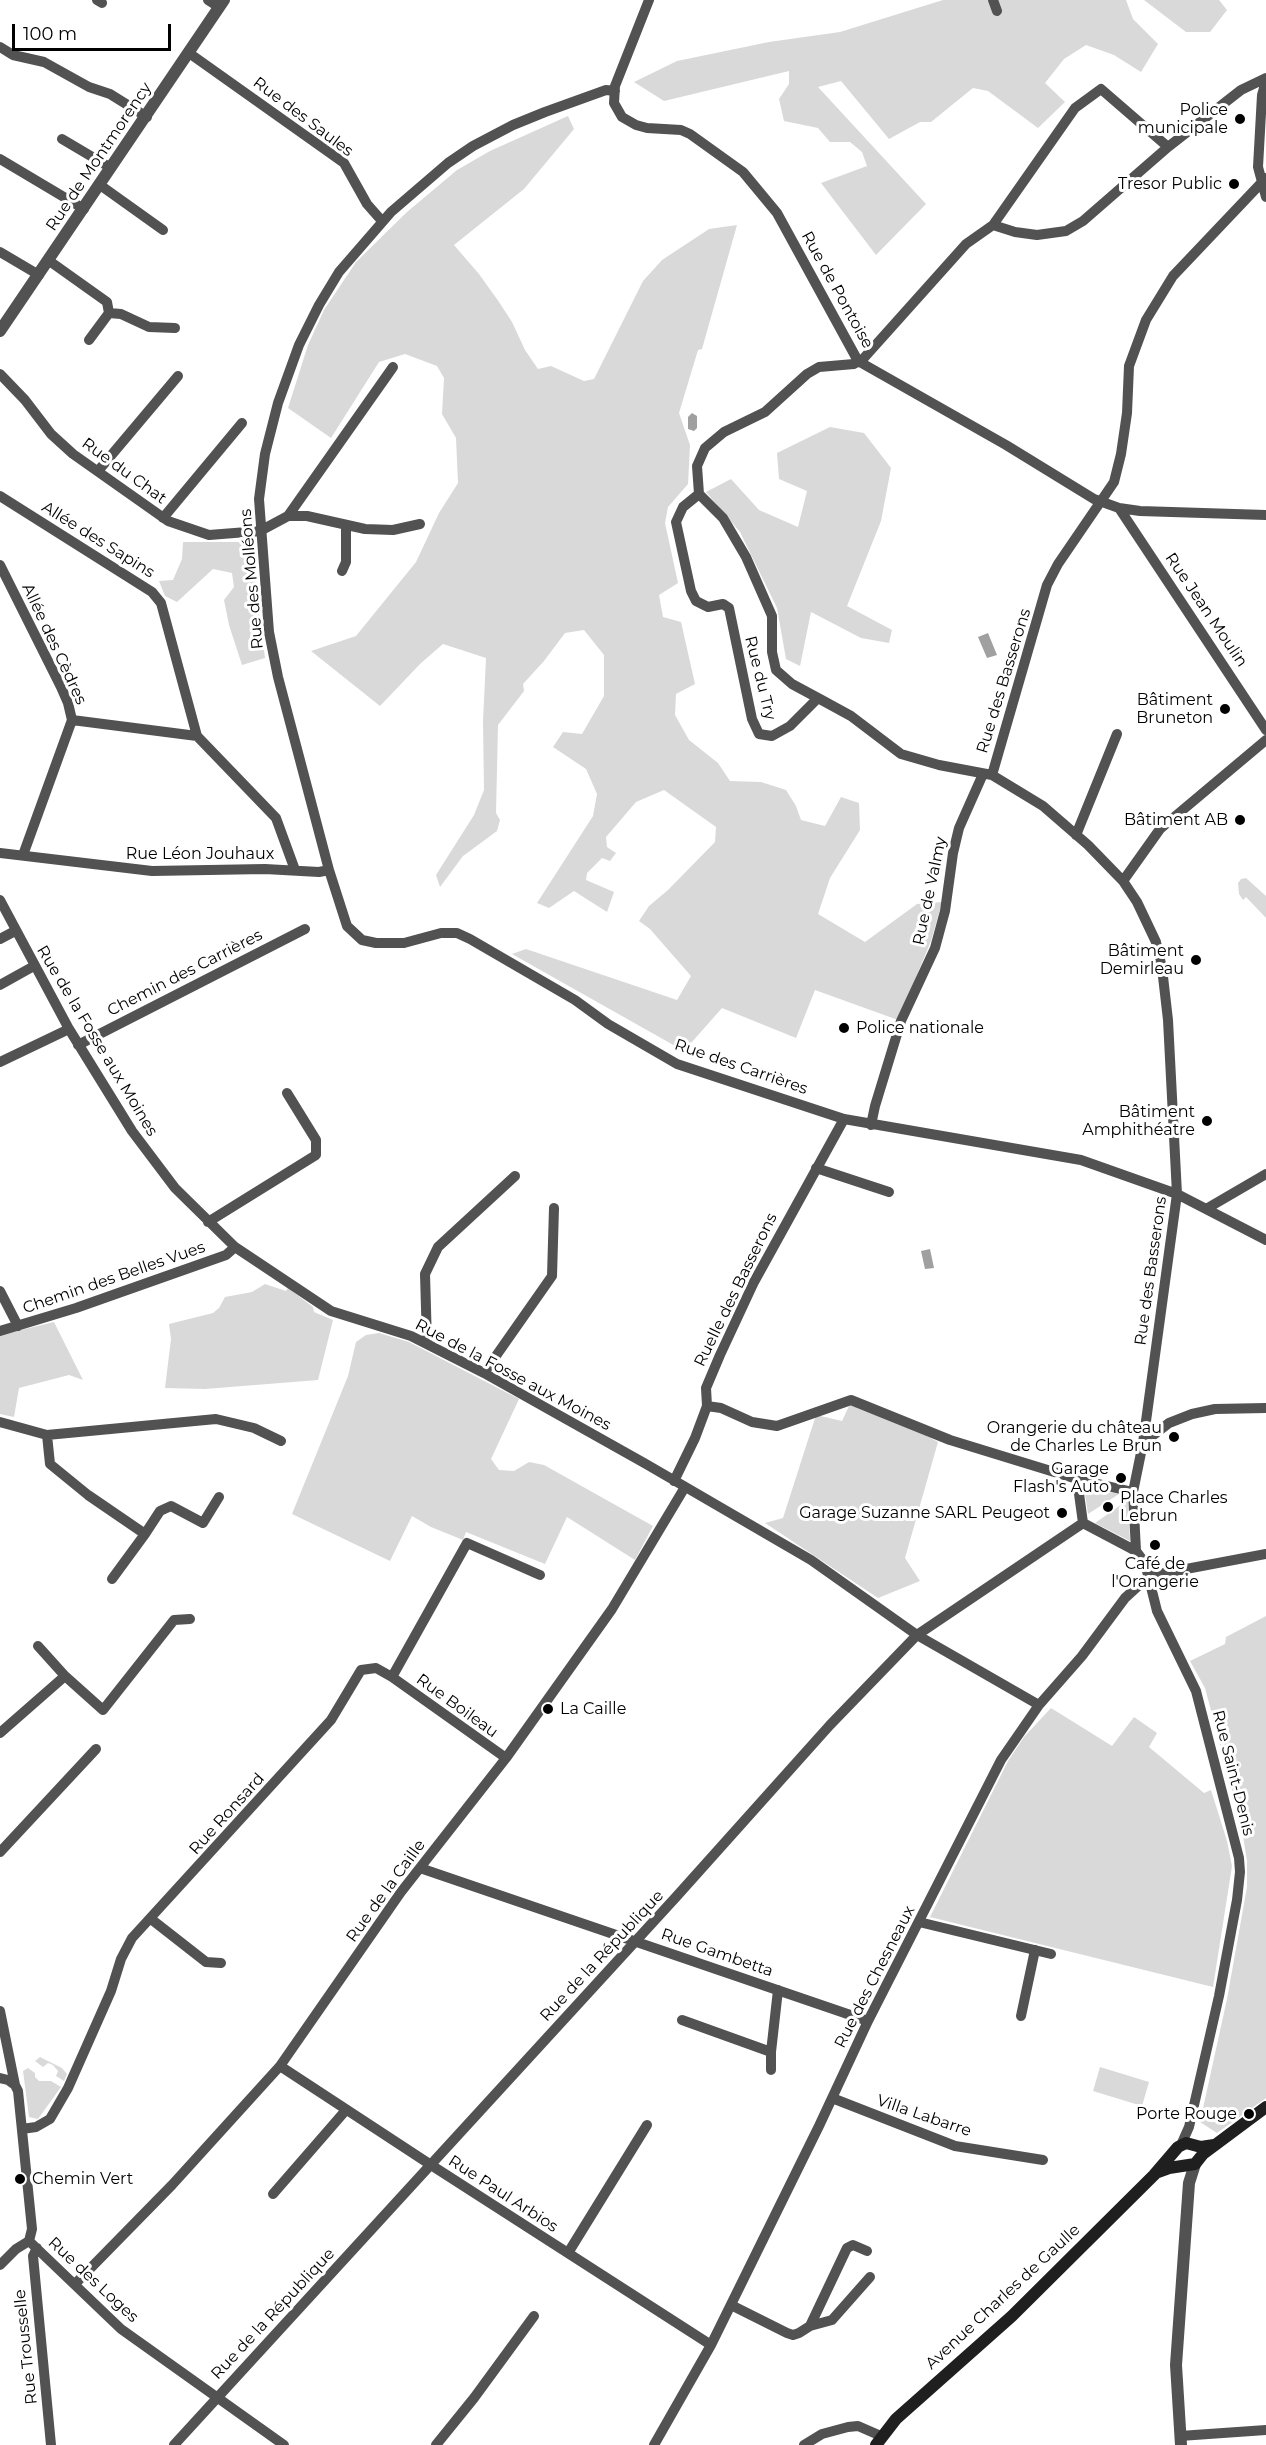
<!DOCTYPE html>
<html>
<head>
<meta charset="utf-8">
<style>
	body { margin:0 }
	#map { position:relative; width:1266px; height:2445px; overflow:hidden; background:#fff; font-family:Montserrat,sans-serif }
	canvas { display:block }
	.scale { position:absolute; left:12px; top:24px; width:159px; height:27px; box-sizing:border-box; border:3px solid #000; border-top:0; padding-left:8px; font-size:18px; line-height:21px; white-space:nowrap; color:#000; -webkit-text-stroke:4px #fff; paint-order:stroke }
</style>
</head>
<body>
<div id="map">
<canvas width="1266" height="2445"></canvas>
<div class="scale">100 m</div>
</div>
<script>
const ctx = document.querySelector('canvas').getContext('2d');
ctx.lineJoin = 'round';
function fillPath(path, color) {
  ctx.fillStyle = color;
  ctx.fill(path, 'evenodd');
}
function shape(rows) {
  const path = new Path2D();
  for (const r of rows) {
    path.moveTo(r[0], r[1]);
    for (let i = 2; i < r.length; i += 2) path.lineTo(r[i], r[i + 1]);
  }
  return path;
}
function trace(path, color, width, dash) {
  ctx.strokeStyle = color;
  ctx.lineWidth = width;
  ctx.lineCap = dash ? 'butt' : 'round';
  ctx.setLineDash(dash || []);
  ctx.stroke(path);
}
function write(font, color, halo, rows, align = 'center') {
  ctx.font = font + ' Montserrat,sans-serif';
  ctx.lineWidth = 6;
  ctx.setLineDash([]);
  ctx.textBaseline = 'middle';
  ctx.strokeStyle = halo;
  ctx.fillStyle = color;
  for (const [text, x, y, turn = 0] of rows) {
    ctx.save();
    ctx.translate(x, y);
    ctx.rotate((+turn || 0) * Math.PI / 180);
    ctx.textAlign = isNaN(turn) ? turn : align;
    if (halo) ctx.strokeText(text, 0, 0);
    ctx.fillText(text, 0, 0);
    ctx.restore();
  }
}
fillPath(shape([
	[943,0,1126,0,1133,19,1158,44,1141,72,1114,55,1086,45,1064,59,1045,83,1065,102,1038,128,988,91,973,88,931,122,920,122,889,139,841,81,818,87,926,204,876,255,821,183,867,166,862,152,850,142,830,142,818,128,784,121,779,99,789,84,789,71,664,101,634,82,677,61,769,42,840,32],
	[1144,0,1219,0,1227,10,1210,32,1186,32],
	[568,116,574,129,524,189,454,245,479,274,499,302,512,322,525,350,538,369,551,366,584,381,594,379,643,281,662,260,709,229,737,225,702,349,698,350,679,413,690,445,688,484,668,507,665,523,678,583,659,595,663,617,681,622,695,684,676,694,675,715,689,740,718,763,730,781,761,782,786,790,796,806,801,820,825,826,841,797,859,803,860,830,830,878,818,914,865,942,917,904,942,902,931,941,898,1020,815,990,796,1038,722,1008,684,1051,512,954,526,949,677,1000,691,976,650,929,639,921,649,906,668,890,715,842,716,827,664,790,636,802,606,837,607,847,616,853,610,861,602,858,587,873,586,880,614,892,607,912,574,891,549,908,537,903,593,816,597,794,586,769,553,747,563,732,582,734,604,696,604,655,584,630,565,633,544,661,523,684,524,691,498,725,496,813,500,820,497,831,463,856,440,887,436,875,474,815,484,790,483,721,486,658,443,644,421,663,380,706,311,651,356,636,416,562,439,513,458,483,456,438,442,414,444,378,437,366,405,354,379,362,331,438,288,408,308,345,324,310,356,262,407,212,457,170,490,151],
	[830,427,864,433,891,468,881,521,847,606,892,630,889,643,861,638,811,612,800,666,786,659,777,608,740,532,706,492,731,479,759,510,798,527,807,491,779,479,777,453],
	[183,542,244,542,251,553,265,658,242,665,229,625,224,600,234,587,232,573,213,569,177,602,165,596,159,581,173,580,182,559],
	[1246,878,1266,896,1266,918,1246,897,1243,900,1239,894,1238,883,1241,879],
	[265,1284,286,1291,288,1288,313,1307,314,1312,333,1320,318,1380,205,1389,165,1388,171,1339,169,1324,213,1313,219,1308,225,1297,252,1292],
	[54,1322,83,1380,69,1375,19,1388,14,1417,0,1414,0,1335],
	[379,1333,409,1342,519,1399,491,1459,499,1470,514,1471,529,1462,544,1465,653,1526,635,1560,567,1517,545,1564,466,1532,463,1540,431,1527,412,1516,390,1561,292,1514,348,1376,356,1342,366,1335],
	[850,1404,916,1430,938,1442,905,1558,920,1581,878,1598,765,1523,783,1518,816,1415,842,1421],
	[1084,1487,1119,1494,1088,1514],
	[1128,1500,1130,1541,1095,1523],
	[1266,1616,1266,2098,1217,2133,1200,2122,1227,1999,1247,1887,1247,1861,1241,1823,1205,1688,1190,1661,1225,1644,1226,1637],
	[1051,1708,1112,1746,1134,1717,1157,1733,1149,1747,1204,1793,1211,1790,1227,1841,1232,1866,1213,1987,930,1917,1008,1761,1024,1737],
	[40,2057,62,2068,67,2074,64,2081,56,2076,58,2071,53,2065,48,2063,43,2067,35,2061],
	[1100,2067,1149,2082,1142,2106,1093,2091],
	[28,2068,35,2073,35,2077,39,2081,51,2081,61,2087,38,2119,29,2117,23,2071]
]), '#d9d9d9');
fillPath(shape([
	[692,413,697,416,697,428,694,431,688,429,688,417],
	[988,633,997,655,987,658,978,637],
	[930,1249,934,1268,925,1269,921,1251]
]), '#a0a0a0');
trace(shape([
	[97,0,102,3],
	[208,0,219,7],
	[649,0,615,86,614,103,622,117,636,125,647,128,681,130,690,134,743,172,777,213,858,361,1006,445,1094,499,1119,508,1140,511,1266,515],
	[993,0,997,11],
	[0,47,13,55,44,62,89,87,110,94,147,117],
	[189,53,344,163,367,204,382,221],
	[1266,81,1262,95,1258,167,1266,197],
	[615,91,606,90,545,112,513,125,473,146,448,163,391,212,339,272,319,305,299,345,278,403,265,454,259,499,269,632,278,677,329,870,347,926,362,940,376,943,404,943,441,933,457,933,470,939,575,1000,608,1024,677,1064,844,1119,1081,1160,1177,1194,1266,1240],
	[62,139,111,168],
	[0,159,84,209],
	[100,185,163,230],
	[993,225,1015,232,1037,235,1066,231,1083,221,1168,147,1241,90,1266,78],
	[0,252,39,275],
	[48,260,107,302,109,313,89,340],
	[109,313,121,314,149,327,175,328],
	[0,374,25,400,51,434,73,454,168,521,209,535,260,531,288,516,393,367],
	[98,471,178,376],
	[699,494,723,518,746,557,772,616,772,652,776,670,792,684,818,698,790,726,772,736,759,734,752,719,729,608,723,604,708,607,696,601,691,591,676,522,683,507,699,494,697,466,705,448,724,432,765,412,807,374,819,367,854,364,863,359,966,244,993,225,1075,108,1101,89,1168,147],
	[0,496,152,592,161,603,197,736,276,818,295,870],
	[1119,508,1266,730],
	[288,516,307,516,365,529,393,530,420,524],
	[163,518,242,423],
	[0,565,61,687,68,703,72,720,197,736],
	[342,571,346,562,346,526],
	[818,698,851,716,901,754,939,765,992,775,1043,806,1088,845,1123,881,1137,902,1156,942,1162,968,1168,1020,1177,1194,1143,1443,1133,1492,1136,1551],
	[992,775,1047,585,1058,564,1114,482,1121,454,1127,413,1129,366,1146,320,1173,276,1266,178],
	[1076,835,1117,734],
	[0,853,152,871,265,869,319,872,329,870],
	[23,855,72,720],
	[1123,881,1160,829,1266,740],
	[0,900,69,1029,132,1131,175,1188,235,1247,331,1311,411,1336,484,1373,646,1464,811,1560,917,1635,1039,1705],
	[0,939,15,931],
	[0,985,34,966],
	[78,1045,305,929],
	[0,1062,69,1029],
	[871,1125,875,1106,901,1021,935,948,945,911,953,853,959,828,983,774],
	[816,1168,889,1192],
	[1206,1209,1266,1174],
	[208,1222,316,1155,316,1140,287,1093],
	[0,1291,18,1326],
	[0,1331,76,1308,226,1255,235,1247],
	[427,1343,425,1274,438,1247,515,1176],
	[484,1373,552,1276,554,1208],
	[707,1406,721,1408,752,1422,777,1426,851,1400,950,1440,1077,1479,1133,1492],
	[0,1422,47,1435,216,1419,254,1428,281,1441],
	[47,1435,50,1464,88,1495,145,1534,160,1511,171,1506,203,1523,219,1497],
	[1143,1443,1169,1423,1192,1414,1215,1409,1266,1408],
	[1077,1479,1083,1523],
	[674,1481,695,1438,707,1406,706,1388,720,1355,754,1282,844,1119],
	[1083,1523,1136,1551,1145,1563,1157,1611,1196,1691,1239,1858,1240,1872,1237,1900,1219,1996,1189,2127,1181,2145],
	[1149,1576,1266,1554],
	[112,1579,145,1534],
	[65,1676,103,1710,174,1620,190,1619],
	[392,1677,467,1543,540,1575],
	[0,1733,65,1676,38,1646],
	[0,1852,96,1749],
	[420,1868,868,2021],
	[151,1919,206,1962,221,1963],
	[919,1922,1051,1954],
	[0,2011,15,2085,18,2091,32,2229,29,2241],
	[1021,2016,1035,1950],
	[682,2020,771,2052],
	[280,2066,431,2165,711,2345],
	[771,2070,771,2052,778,1990],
	[0,2078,8,2080,15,2085],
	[832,2098,955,2146,1043,2160],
	[22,2129,36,2127,50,2119,68,2088,111,1991,121,1959,132,1938,331,1720,361,1670,376,1668,392,1677,506,1758],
	[273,2194,346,2110],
	[29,2241,121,2329,284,2445],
	[37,2248,33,2256,51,2445],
	[568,2253,647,2125],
	[0,2265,16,2249,29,2241],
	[75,2284,172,2185,280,2066,401,1892,506,1758,612,1609,685,1487],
	[731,2305,787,2333,793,2335,799,2333,810,2326,847,2248,853,2245,867,2251],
	[810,2326,832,2320,870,2277],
	[1180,2436,1266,2430],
	[174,2445,676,1897,830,1725,917,1635,1083,1523],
	[436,2445,474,2398,534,2316],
	[654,2445,711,2345,819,2126,868,2021,1001,1760,1039,1705,1082,1656,1125,1598,1149,1576],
	[804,2445,822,2434,848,2427,858,2426,881,2436]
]), '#525252', 10);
trace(shape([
	[0,331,224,0],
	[1181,2445,1176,2365,1189,2183,1195,2164]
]), '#525252', 12);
trace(shape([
	[1158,2172,1169,2168,1195,2164,1203,2154,1266,2107],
	[876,2445,896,2419,1012,2316,1154,2175,1178,2147,1186,2143,1201,2147,1214,2145]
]), '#1f1f1f', 12);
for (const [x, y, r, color] of [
	[1240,119,6,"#000"],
	[1234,184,6,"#000"],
	[1225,709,6,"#000"],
	[1240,820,6,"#000"],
	[1196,960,6,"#000"],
	[844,1028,6,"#000"],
	[1207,1121,6,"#000"],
	[1174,1437,6,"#000"],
	[1121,1478,6,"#000"],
	[1108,1507,6,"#000"],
	[1062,1513,6,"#000"],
	[1155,1545,6,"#000"],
	[548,1709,6,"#000"],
	[1249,2114,6,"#000"],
	[20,2179,6,"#000"]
]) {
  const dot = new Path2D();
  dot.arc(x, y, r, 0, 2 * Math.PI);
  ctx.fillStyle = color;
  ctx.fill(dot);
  trace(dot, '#fff', 2);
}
write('16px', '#000', '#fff', [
	["Police",1228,110],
	["municipale",1228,128],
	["Tresor Public",1222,184],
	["Bâtiment",1213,700],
	["Bruneton",1213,718],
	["Bâtiment AB",1228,820],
	["Bâtiment",1184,951],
	["Demirleau",1184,969],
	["Police nationale",856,1028,"left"],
	["Bâtiment",1195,1112],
	["Amphithéatre",1195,1130],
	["Orangerie du château",1162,1428],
	["de Charles Le Brun",1162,1446],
	["Garage",1109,1469],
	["Flash's Auto",1109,1487],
	["Place Charles",1120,1498,"left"],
	["Lebrun",1120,1516,"left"],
	["Garage Suzanne SARL Peugeot",1050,1513],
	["Café de",1155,1564,"center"],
	["l'Orangerie",1155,1582,"center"],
	["La Caille",560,1709,"left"],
	["Porte Rouge",1237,2114],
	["Chemin Vert",32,2179,"left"]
], 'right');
write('16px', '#000', '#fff', [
	["Rue des Saules",303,117,37],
	["Rue de Montmorency",99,157,-56],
	["Rue de Pontoise",837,290,61],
	["Rue du Chat",124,471,36],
	["Allée des Sapins",98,540,32],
	["Rue des Molléons",252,579,-95],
	["Rue Jean Moulin",1206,610,56],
	["Allée des Cèdres",54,644,65],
	["Rue du Try",760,678,76],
	["Rue des Basserons",1004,681,-73],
	["Rue Léon Jouhaux",200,854],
	["Rue de Valmy",930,891,-78],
	["Chemin des Carrières",185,973,-27],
	["Rue de la Fosse aux Moines",97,1041,59],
	["Rue des Carrières",741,1067,19],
	["Rue des Basserons",1151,1271,-82],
	["Chemin des Belles Vues",114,1278,-19],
	["Ruelle des Basserons",736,1290,-64],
	["Rue de la Fosse aux Moines",513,1375,28],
	["Rue Boileau",457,1706,36],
	["Rue Saint-Denis",1233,1773,76],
	["Rue Ronsard",227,1814,-48],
	["Rue de la Caille",386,1891,-54],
	["Rue Gambetta",717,1953,19],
	["Rue de la République",602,1956,-47],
	["Rue des Chesneaux",875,1977,-63],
	["Villa Labarre",924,2116,19],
	["Rue Paul Arbios",503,2194,33],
	["Rue des Loges",93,2280,43],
	["Avenue Charles de Gaulle",1003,2297,-43],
	["Rue de la République",273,2314,-47],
	["Rue Trousselle",26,2347,-96]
]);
</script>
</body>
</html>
